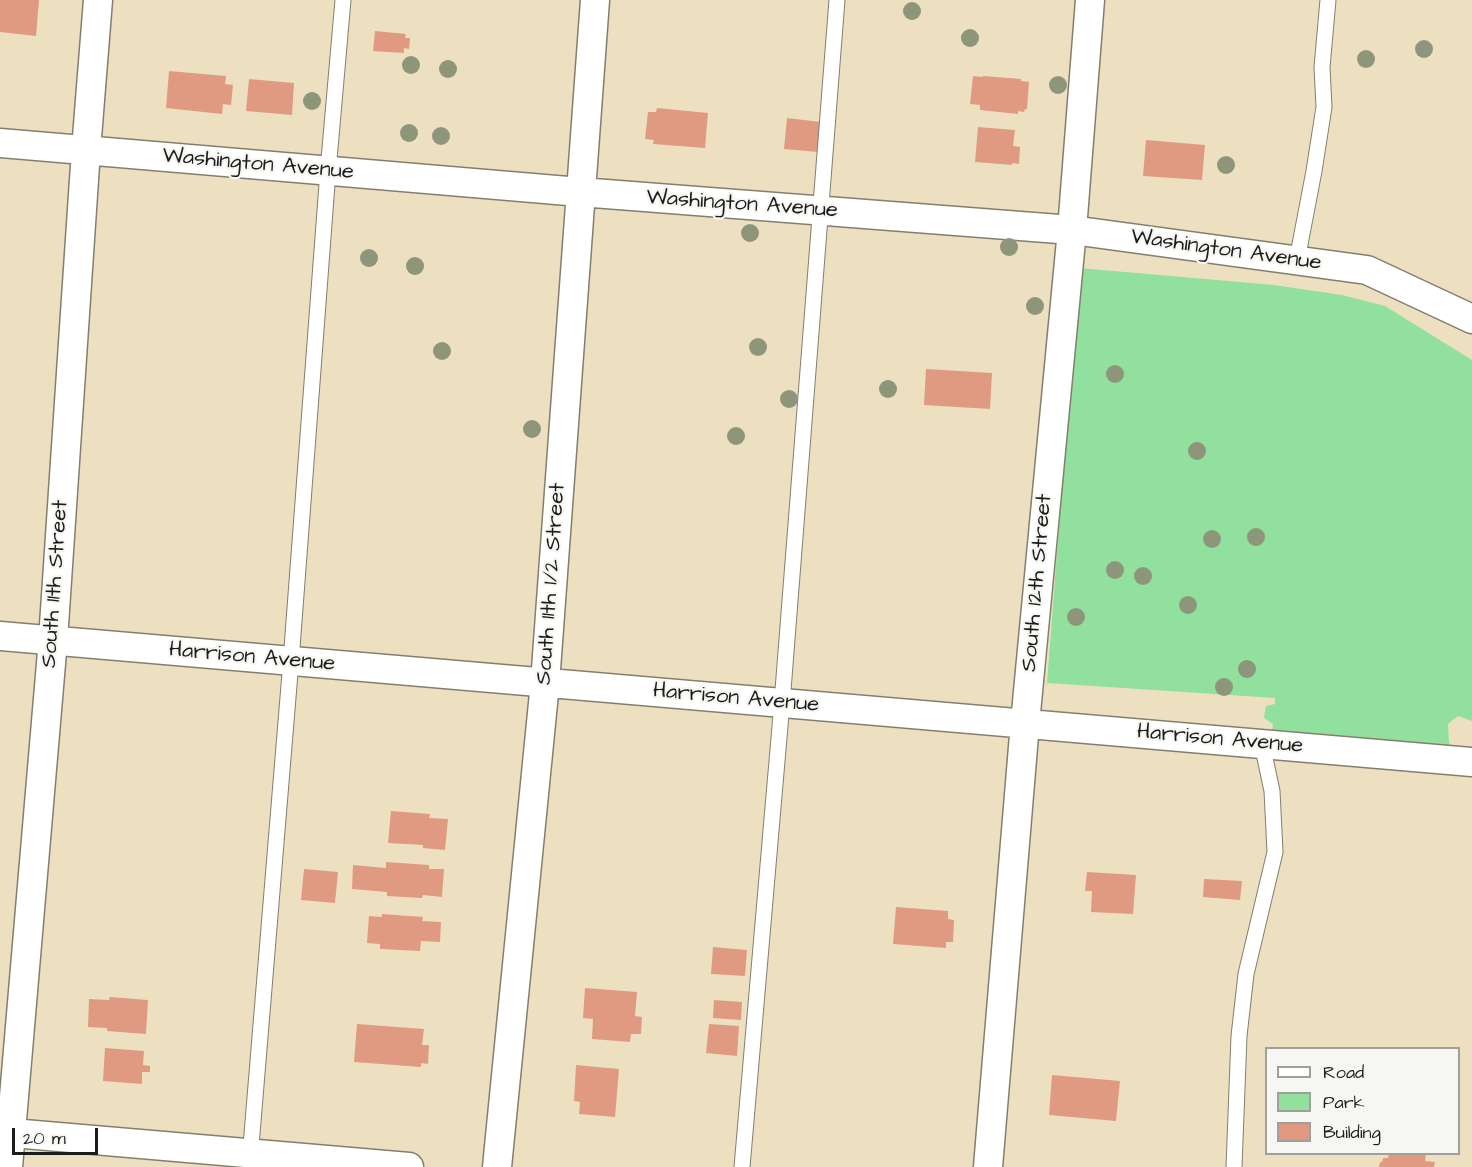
<!DOCTYPE html>
<html>
<head>
<meta charset="utf-8">
<style>
	body { margin:0 }
	#map { position:relative; width:1472px; height:1167px; overflow:hidden; background:#ede0c0; font-family:"Architects Daughter",sans-serif }
	canvas { display:block }
	.legend { position:absolute; left:1265px; top:1047px; width:195px; height:108px; box-sizing:border-box; background:#f6f6f2; border:2px solid #9f9f9c; margin:0; padding:8px 10px; list-style:none; font-size:18px; color:#1c1c1c }
	.legend li { display:flex; align-items:center; gap:12px; height:30px }
	.legend b { width:30px; border:2px solid #9f9f9c }
	.scale { position:absolute; left:12px; top:1128px; width:86px; height:27px; box-sizing:border-box; border:3px solid #1c1c1c; border-top:0; padding-left:8px; font-size:18px; line-height:21px; white-space:nowrap; color:#1c1c1c; -webkit-text-stroke:4px #f6f6f2; paint-order:stroke }
</style>
</head>
<body>
<div id="map">
<canvas width="1472" height="1167"></canvas>
<ul class="legend">
<li><b style="height:8px;background:#fff"></b>Road</li>
<li><b style="height:16px;background:#92e09d"></b>Park</li>
<li><b style="height:16px;background:#e19a82"></b>Building</li>
</ul>
<div class="scale">20 m</div>
</div>
<script>
const ctx = document.querySelector('canvas').getContext('2d');
ctx.lineJoin = 'round';
function fillPath(path, color) {
  ctx.fillStyle = color;
  ctx.fill(path, 'evenodd');
}
function shape(rows) {
  const path = new Path2D();
  for (const r of rows) {
    path.moveTo(r[0], r[1]);
    for (let i = 2; i < r.length; i += 2) path.lineTo(r[i], r[i + 1]);
  }
  return path;
}
function trace(path, color, width, dash) {
  ctx.strokeStyle = color;
  ctx.lineWidth = width;
  ctx.lineCap = dash ? 'butt' : 'round';
  ctx.setLineDash(dash || []);
  ctx.stroke(path);
}
function write(font, color, halo, rows, align = 'center') {
  ctx.font = font + ' "Architects Daughter",sans-serif';
  ctx.lineWidth = 4.5;
  ctx.setLineDash([]);
  ctx.textBaseline = 'middle';
  ctx.strokeStyle = halo;
  ctx.fillStyle = color;
  for (const [text, x, y, turn = 0] of rows) {
    ctx.save();
    ctx.translate(x, y);
    ctx.rotate((+turn || 0) * Math.PI / 180);
    ctx.textAlign = isNaN(turn) ? turn : align;
    if (halo) ctx.strokeText(text, 0, 0);
    ctx.fillText(text, 0, 0);
    ctx.restore();
  }
}
fillPath(shape([
	[1079,268,1274,285,1342,295,1385,306,1472,360,1472,721,1458,716,1448,724,1449,742,1451,751,1271,737,1273,724,1264,718,1266,706,1275,704,1275,698,1047,683]
]), '#92e09d');
fillPath(shape([
	[0,0,39,0,36,36,0,32],
	[375,31,406,34,405,38,410,38,409,49,404,48,404,53,373,51],
	[169,71,226,76,225,84,233,85,231,105,223,104,222,114,166,108],
	[973,76,983,77,983,76,1021,79,1021,81,1029,82,1027,109,1025,109,1024,112,1018,111,1018,114,980,110,980,105,970,104],
	[249,79,294,83,292,115,246,111],
	[657,108,708,113,705,148,653,144,654,140,645,139,648,112,656,112],
	[787,118,821,122,818,152,784,149],
	[978,127,1015,130,1013,146,1020,147,1019,164,1012,163,1012,165,975,162],
	[1146,140,1205,145,1202,180,1143,176],
	[926,369,992,373,990,409,924,405],
	[391,811,430,814,429,818,448,819,445,850,423,848,423,845,388,843],
	[386,862,429,865,429,869,444,869,442,897,423,895,422,898,387,896,387,892,352,889,353,865,386,868],
	[304,869,338,872,335,903,301,900],
	[1087,872,1136,875,1133,914,1091,912,1092,891,1085,891],
	[1204,879,1242,881,1240,900,1203,897],
	[896,907,948,911,948,919,954,920,953,942,946,942,946,948,893,944],
	[382,914,423,917,422,921,441,922,440,942,421,941,420,951,380,949,380,944,367,943,369,916,382,917],
	[713,947,747,950,745,976,711,974],
	[585,988,637,992,635,1016,642,1017,641,1034,631,1034,630,1042,592,1039,593,1019,583,1018],
	[110,997,148,1000,146,1034,107,1031,107,1028,88,1027,89,999,109,1000],
	[714,1000,742,1002,741,1020,713,1018],
	[357,1024,424,1029,422,1045,429,1045,428,1064,421,1063,421,1067,354,1062],
	[709,1024,739,1026,737,1056,706,1053],
	[105,1048,144,1051,143,1065,150,1066,150,1072,142,1072,142,1084,103,1081],
	[576,1065,619,1069,615,1117,579,1114,580,1102,574,1101],
	[1052,1075,1120,1081,1116,1121,1049,1115],
	[1389,1154,1426,1154,1425,1161,1435,1162,1434,1167,1379,1167,1380,1162,1382,1162,1383,1158,1388,1158]
]), '#e19a82');
const lane = shape([
	[1297,260,1314,171,1324,107,1322,67,1328,0],
	[250,1158,291,661,328,171,343,0],
	[742,1167,782,703,837,0],
	[1234,1167,1239,1036,1246,974,1275,852,1272,791,1262,744]
]);
const street = shape([
	[0,143,580,192,1072,230,1367,270,1472,319],
	[0,636,1472,762],
	[0,1132,409,1167],
	[8,1167,53,640,86,150,98,0],
	[497,1167,545,683,595,0],
	[988,1167,1025,723,1072,230,1090,0]
]);
trace(lane, '#847e6e', 17);
trace(street, '#847e6e', 31);
trace(lane, '#fff', 15);
trace(street, '#fff', 28);
ctx.fillStyle = '#8d957b';
for (const [x, y] of [
	[912,11],
	[970,38],
	[1424,49],
	[1366,59],
	[411,65],
	[448,69],
	[1058,85],
	[312,101],
	[409,133],
	[441,136],
	[1226,165],
	[750,233],
	[1009,247],
	[369,258],
	[415,266],
	[1035,306],
	[758,347],
	[442,351],
	[1115,374],
	[888,389],
	[789,399],
	[532,429],
	[736,436],
	[1197,451],
	[1256,537],
	[1212,539],
	[1115,570],
	[1143,576],
	[1188,605],
	[1076,617],
	[1247,669],
	[1224,687]
]) {
  ctx.beginPath();
  ctx.arc(x, y, 9, 0, 2 * Math.PI);
  ctx.fill();
}
write('22px', '#1c1c1c', '#f6f6f2', [
	["Washington Avenue",258,165,5],
	["Washington Avenue",742,205,4],
	["Washington Avenue",1226,251,8],
	["South 12th Street",1038,583,-85],
	["South 11th Street",56,584,-86],
	["South 11th 1/2 Street",552,584,-86],
	["Harrison Avenue",252,658,5],
	["Harrison Avenue",736,699,5],
	["Harrison Avenue",1220,740,5]
]);
</script>
</body>
</html>
